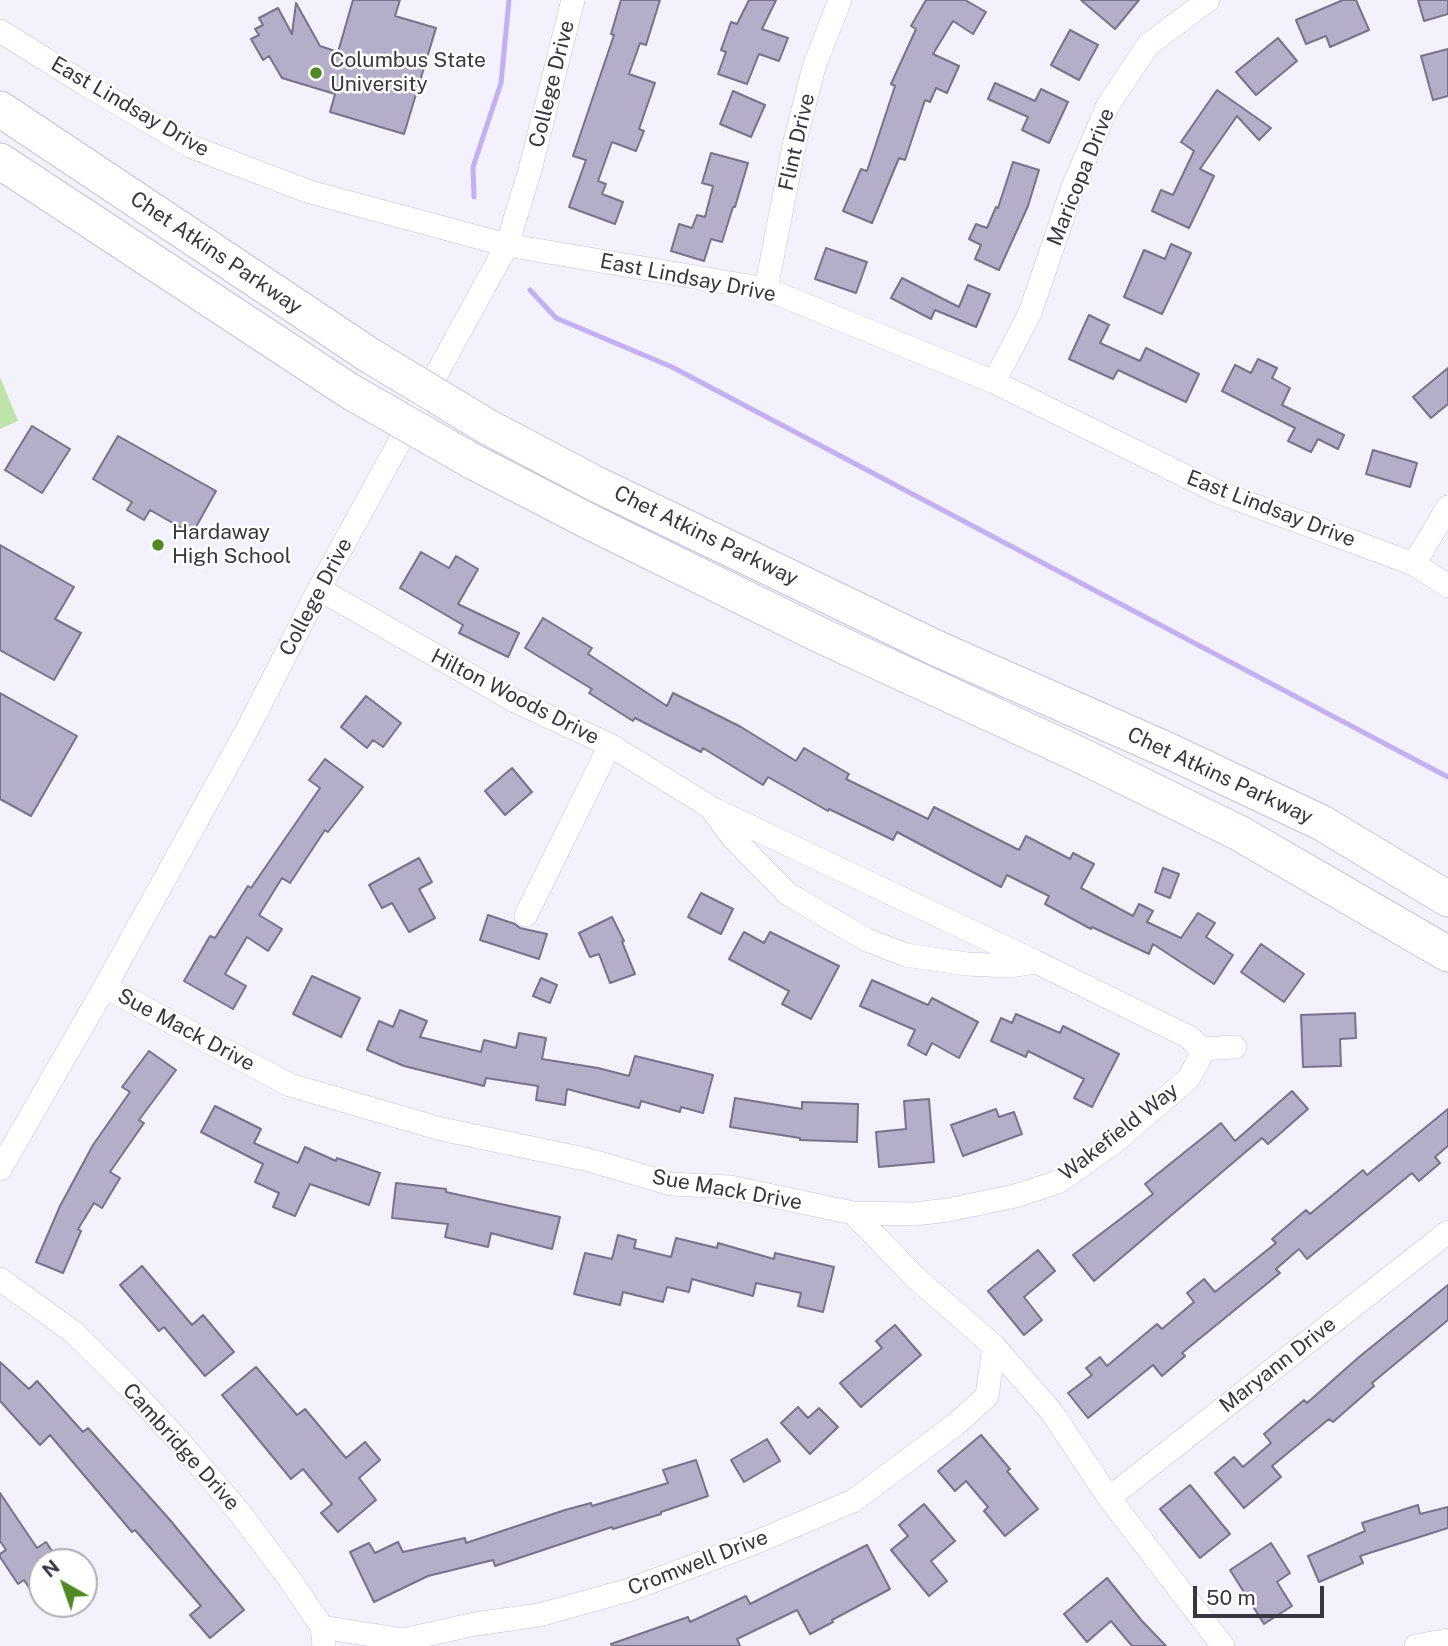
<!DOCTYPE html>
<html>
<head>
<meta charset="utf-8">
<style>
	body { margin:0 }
	#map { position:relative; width:1448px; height:1646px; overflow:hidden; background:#f3f1fc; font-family:"Public Sans",sans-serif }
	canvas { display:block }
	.north { position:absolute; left:28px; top:1548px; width:70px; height:70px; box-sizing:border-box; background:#fff; border:2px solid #afafb3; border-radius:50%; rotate:320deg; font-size:19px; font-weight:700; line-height:28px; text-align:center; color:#383640 }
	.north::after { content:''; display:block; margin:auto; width:24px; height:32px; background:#508924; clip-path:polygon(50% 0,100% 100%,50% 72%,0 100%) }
	.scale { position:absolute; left:1193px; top:1586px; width:131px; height:32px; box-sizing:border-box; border:4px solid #383640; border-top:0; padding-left:9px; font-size:21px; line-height:24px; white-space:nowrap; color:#383640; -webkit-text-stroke:5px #fff; paint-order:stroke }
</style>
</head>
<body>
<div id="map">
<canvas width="1448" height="1646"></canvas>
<div class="north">N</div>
<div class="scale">50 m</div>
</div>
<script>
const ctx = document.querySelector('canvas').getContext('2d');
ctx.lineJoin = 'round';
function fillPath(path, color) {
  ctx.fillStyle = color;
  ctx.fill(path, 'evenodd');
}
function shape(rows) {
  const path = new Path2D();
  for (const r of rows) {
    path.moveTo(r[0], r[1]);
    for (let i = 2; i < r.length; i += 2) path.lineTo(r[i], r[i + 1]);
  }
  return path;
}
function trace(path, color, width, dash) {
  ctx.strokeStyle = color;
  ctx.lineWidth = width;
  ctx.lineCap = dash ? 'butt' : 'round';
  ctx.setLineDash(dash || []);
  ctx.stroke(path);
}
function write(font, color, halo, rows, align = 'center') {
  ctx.font = font + ' "Public Sans",sans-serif';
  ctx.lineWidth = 5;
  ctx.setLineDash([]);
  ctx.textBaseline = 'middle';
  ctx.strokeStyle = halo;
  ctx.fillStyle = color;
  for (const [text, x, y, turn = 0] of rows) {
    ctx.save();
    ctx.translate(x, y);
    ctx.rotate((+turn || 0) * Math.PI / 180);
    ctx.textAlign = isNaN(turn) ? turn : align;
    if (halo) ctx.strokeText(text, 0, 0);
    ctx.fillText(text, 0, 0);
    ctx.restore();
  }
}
fillPath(shape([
	[0,377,18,421,0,429]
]), '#bfe4aa');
trace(shape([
	[474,197,473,167,501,83,509,0],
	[530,290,556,318,672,367,1448,777]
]), '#c2b1f2', 5);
const building = shape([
	[353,0,400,0,395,16,436,28,404,134,330,112,335,94,282,78,269,56,263,60,251,39,259,35,255,29,263,25,259,18,278,8,292,34,296,3,320,46,338,52,353,0],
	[621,0,660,0,646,45,640,43,629,74,655,83,639,129,644,131,636,151,612,142,598,181,606,184,602,194,623,202,615,224,569,207,586,160,573,156,614,35,611,34,621,0],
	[749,0,776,0,762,29,788,38,779,61,759,54,747,84,718,74,726,52,721,50,731,22,737,24,749,0],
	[926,0,965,0,986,12,973,34,953,21,933,54,959,66,947,93,936,88,930,102,925,100,905,160,899,158,872,223,843,211,861,169,867,171,895,86,891,84,916,29,911,26,926,0],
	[1081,0,1139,0,1115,29,1081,0],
	[1343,0,1356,0,1369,30,1330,47,1326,36,1306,44,1296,20,1343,0],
	[1418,0,1448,0,1448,14,1424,21,1418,0],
	[1070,30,1098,45,1079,80,1051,65,1070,30],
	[1278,38,1297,61,1256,95,1236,72,1278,38],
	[1448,49,1448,96,1433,100,1421,56,1448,49],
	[995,83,1035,101,1041,89,1068,102,1049,143,1022,130,1028,117,988,99,995,83],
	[1217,90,1271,128,1259,140,1237,116,1200,169,1214,176,1189,228,1152,211,1161,190,1173,195,1194,151,1181,142,1217,90],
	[733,91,765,105,751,137,720,124,733,91],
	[711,153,748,163,735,207,733,207,722,242,711,239,704,261,671,251,679,224,692,228,697,215,705,217,713,186,702,183,711,153],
	[1013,162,1039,170,1028,206,999,270,975,259,981,245,969,239,976,224,987,228,996,207,998,208,1013,162],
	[1171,244,1191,253,1162,314,1124,297,1144,250,1165,259,1171,244],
	[826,248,867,262,856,293,815,279,826,248],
	[902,278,959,307,968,285,990,294,976,327,935,310,931,319,891,298,902,278],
	[1089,315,1109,325,1100,343,1140,361,1146,348,1199,374,1186,402,1118,370,1113,379,1069,359,1089,315],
	[1258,359,1277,368,1272,378,1290,388,1282,405,1344,435,1338,449,1318,439,1311,452,1288,441,1295,428,1222,391,1235,365,1251,373,1258,359],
	[1448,368,1448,404,1431,418,1413,397,1448,368],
	[32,426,70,449,42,493,5,470,32,426],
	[118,436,216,491,192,534,150,510,144,520,127,510,132,502,93,479,118,436],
	[1373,450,1417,463,1410,487,1366,474,1373,450],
	[0,545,74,587,55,619,81,633,54,680,0,650,0,545],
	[421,552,449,568,456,556,478,569,458,604,519,633,508,657,459,633,463,625,400,588,421,552],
	[543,618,592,648,588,654,667,706,673,693,741,727,796,761,804,748,849,774,846,779,928,819,934,807,1019,850,1026,836,1070,859,1073,853,1094,864,1081,888,1133,916,1139,904,1153,911,1147,922,1181,938,1198,913,1215,923,1206,937,1233,955,1214,984,1153,944,1149,954,1092,927,1091,929,1045,904,1049,896,1007,875,1001,887,897,832,893,840,829,809,828,811,768,777,763,785,703,748,701,752,635,718,633,721,589,693,592,689,525,648,543,618],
	[0,693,77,736,31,816,0,799,0,693],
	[366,696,401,723,383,747,373,740,367,748,341,727,366,696],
	[325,759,363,787,328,832,325,830,290,883,282,878,259,915,282,929,268,951,247,937,225,974,246,986,233,1009,184,981,210,936,215,938,248,886,251,888,320,788,309,780,325,759],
	[512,768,532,792,505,815,485,791,512,768],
	[419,858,432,882,419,889,435,918,409,932,392,903,382,908,369,885,419,858],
	[1163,868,1179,874,1170,898,1155,892,1163,868],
	[701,893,733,909,721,934,688,917,701,893],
	[488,915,515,924,520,928,547,934,539,959,480,940,488,915],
	[612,917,624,941,622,942,635,974,610,983,599,954,590,957,579,933,612,917],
	[744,932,764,943,770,932,839,966,811,1019,782,1004,789,991,729,959,744,932],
	[1261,944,1304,974,1284,1002,1241,972,1261,944],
	[312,976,360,998,341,1037,293,1014,312,976],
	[541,978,557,985,550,1003,533,996,541,978],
	[872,980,928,1005,932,998,978,1022,959,1058,932,1043,926,1055,908,1045,915,1030,860,1006,872,980],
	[400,1010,427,1021,420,1037,481,1052,484,1040,516,1048,519,1033,546,1038,542,1059,598,1068,629,1076,635,1056,713,1075,703,1113,681,1107,680,1112,641,1101,639,1108,567,1089,565,1105,536,1100,538,1086,486,1078,484,1086,404,1066,367,1050,379,1021,393,1027,400,1010],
	[1355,1013,1356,1038,1340,1039,1341,1066,1303,1067,1301,1015,1355,1013],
	[1016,1014,1060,1033,1063,1026,1119,1054,1092,1107,1074,1098,1084,1079,1028,1051,1026,1057,991,1041,1001,1018,1012,1023,1016,1014],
	[149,1051,176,1070,139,1120,144,1123,110,1172,120,1178,102,1208,94,1203,78,1229,81,1231,63,1273,36,1262,60,1206,93,1145,130,1092,122,1087,149,1051],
	[1292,1091,1308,1109,1268,1144,1262,1138,1094,1281,1073,1255,1153,1194,1145,1184,1221,1123,1235,1141,1292,1091],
	[735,1098,802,1109,802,1102,858,1104,857,1142,800,1140,800,1138,730,1127,735,1098],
	[929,1099,934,1162,879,1167,876,1132,906,1129,904,1101,929,1099],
	[215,1106,261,1129,254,1143,298,1163,305,1147,336,1161,337,1158,380,1173,369,1205,310,1184,295,1216,273,1207,279,1193,255,1182,263,1164,201,1132,215,1106],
	[996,1109,999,1117,1014,1112,1022,1134,963,1156,951,1125,996,1109],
	[1448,1109,1448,1146,1435,1157,1440,1163,1419,1181,1412,1173,1307,1259,1299,1249,1276,1269,1280,1273,1182,1353,1185,1356,1162,1376,1153,1365,1088,1418,1068,1393,1092,1375,1086,1368,1100,1357,1107,1366,1157,1324,1162,1329,1194,1302,1187,1293,1204,1279,1215,1292,1276,1243,1272,1239,1306,1210,1310,1214,1363,1170,1367,1175,1448,1109],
	[396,1183,446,1189,446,1192,560,1217,552,1249,491,1233,488,1247,445,1237,448,1224,392,1218,396,1183],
	[618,1235,636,1240,634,1248,671,1257,676,1238,717,1248,718,1243,774,1259,775,1253,834,1267,823,1312,798,1306,801,1293,756,1283,753,1296,692,1279,689,1292,667,1287,663,1302,623,1292,620,1305,574,1294,585,1253,612,1259,618,1235],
	[1038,1250,1055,1271,1024,1297,1042,1320,1024,1335,988,1291,1038,1250],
	[142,1266,192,1325,203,1315,234,1352,205,1376,164,1327,159,1331,120,1285,142,1266],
	[1448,1285,1448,1320,1372,1383,1374,1386,1333,1422,1329,1419,1272,1466,1281,1477,1244,1508,1215,1473,1234,1457,1243,1467,1271,1443,1264,1434,1304,1400,1307,1403,1359,1357,1448,1285],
	[895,1325,921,1355,861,1407,840,1383,882,1348,876,1341,895,1325],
	[0,1362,29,1389,37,1381,83,1432,88,1428,170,1520,244,1610,210,1638,190,1615,201,1606,135,1530,132,1532,50,1435,40,1445,0,1401,0,1362],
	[256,1367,297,1415,305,1409,346,1458,365,1442,380,1460,359,1478,376,1500,338,1532,321,1513,332,1504,303,1469,291,1479,222,1395,256,1367],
	[798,1407,808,1418,819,1408,838,1427,810,1454,781,1423,798,1407],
	[981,1435,1010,1469,1007,1471,1038,1509,1005,1536,984,1511,988,1507,966,1481,955,1491,938,1471,981,1435],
	[767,1439,780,1461,744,1482,731,1460,767,1439],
	[696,1460,708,1496,661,1512,661,1514,613,1529,612,1527,495,1566,493,1560,428,1576,374,1602,350,1552,369,1543,375,1553,398,1542,403,1552,465,1538,466,1543,565,1510,591,1503,592,1506,668,1483,663,1470,696,1460],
	[1190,1485,1230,1534,1200,1558,1160,1509,1190,1485],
	[0,1493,37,1548,46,1542,56,1557,48,1562,42,1562,42,1607,24,1580,18,1584,0,1557,0,1554,6,1550,0,1541,0,1493],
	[924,1504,955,1541,931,1561,947,1581,929,1596,891,1550,908,1536,899,1525,924,1504],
	[1418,1505,1420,1514,1448,1507,1448,1528,1360,1556,1363,1563,1319,1582,1308,1556,1365,1531,1362,1523,1418,1505],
	[1271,1543,1290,1573,1277,1582,1292,1606,1264,1624,1230,1570,1271,1543],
	[867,1545,890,1589,832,1620,833,1622,810,1634,797,1610,737,1639,740,1646,612,1646,611,1644,688,1617,690,1622,746,1596,750,1604,867,1545],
	[1107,1578,1142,1621,1166,1646,1132,1646,1111,1621,1087,1642,1064,1614,1107,1578]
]);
fillPath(building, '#b4aec8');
trace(building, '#78728a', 2);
const minor = shape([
	[0,31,85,84,192,147,231,162,310,192,507,245,766,289,994,382,1218,492,1414,564,1448,586],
	[766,289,795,141,814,67,840,0],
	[994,382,1030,313,1073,187,1108,105,1148,45,1208,0],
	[1414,564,1448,507],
	[319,589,515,701,610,745,710,807,733,838,788,894,867,940,906,955,967,964,1009,966,1036,962,1189,1037,1201,1049,1235,1047],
	[713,809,1036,962],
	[526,915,610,745],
	[105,987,290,1085,441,1129,589,1160,671,1184,730,1187,853,1213,917,1279,994,1346,1051,1411,1109,1498,1223,1646],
	[0,1169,105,987,248,728,319,589,507,245,530,170,573,0],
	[853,1213,914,1214,948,1210,1015,1196,1058,1182,1116,1141,1188,1079,1199,1060,1201,1049],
	[0,1279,73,1332,130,1388,179,1441,239,1512,288,1577,322,1627,324,1646],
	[1109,1498,1448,1232],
	[322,1627,403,1640,475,1624,539,1615,629,1590,754,1543,853,1501,955,1425,987,1396,994,1346],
	[1416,1646,1448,1640]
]);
const highway = shape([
	[0,109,369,355],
	[0,161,351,392],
	[488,427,598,485,938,649,1167,750,1322,823,1448,899],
	[472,461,594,524,822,636,1078,754,1239,833,1448,954]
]);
trace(minor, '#c8c2dc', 24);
trace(highway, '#c8c2dc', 37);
trace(minor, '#fff', 23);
trace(highway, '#fff', 35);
const highwayBridge = shape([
	[369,355,488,427],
	[351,392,472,461]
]);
trace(highwayBridge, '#c8c2dc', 37, []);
trace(highwayBridge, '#fff', 35);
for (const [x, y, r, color] of [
	[316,73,7,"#508924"],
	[158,545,7,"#508924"]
]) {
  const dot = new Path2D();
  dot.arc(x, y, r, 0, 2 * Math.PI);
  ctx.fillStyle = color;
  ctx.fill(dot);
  trace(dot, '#fff', 2.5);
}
write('21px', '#383640', '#fff', [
	["Columbus State",330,61],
	["University",330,85],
	["Hardaway",172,533],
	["High School",172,557]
], 'left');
write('21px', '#383640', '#fff', [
	["College Drive",552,84,-76],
	["East Lindsay Drive",130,107,30],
	["Flint Drive",797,142,-77],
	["Maricopa Drive",1081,177,-68],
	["Chet Atkins Parkway",216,253,34],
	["East Lindsay Drive",688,278,11],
	["East Lindsay Drive",1271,509,21],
	["Chet Atkins Parkway",706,536,26],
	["College Drive",316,597,-62],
	["Hilton Woods Drive",515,697,27],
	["Chet Atkins Parkway",1220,776,25],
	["Sue Mack Drive",186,1030,28],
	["Wakefield Way",1119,1132,-38],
	["Sue Mack Drive",727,1190,10],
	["Maryann Drive",1278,1365,-38],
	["Cambridge Drive",181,1447,48],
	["Cromwell Drive",698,1563,-21]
]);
</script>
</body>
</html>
